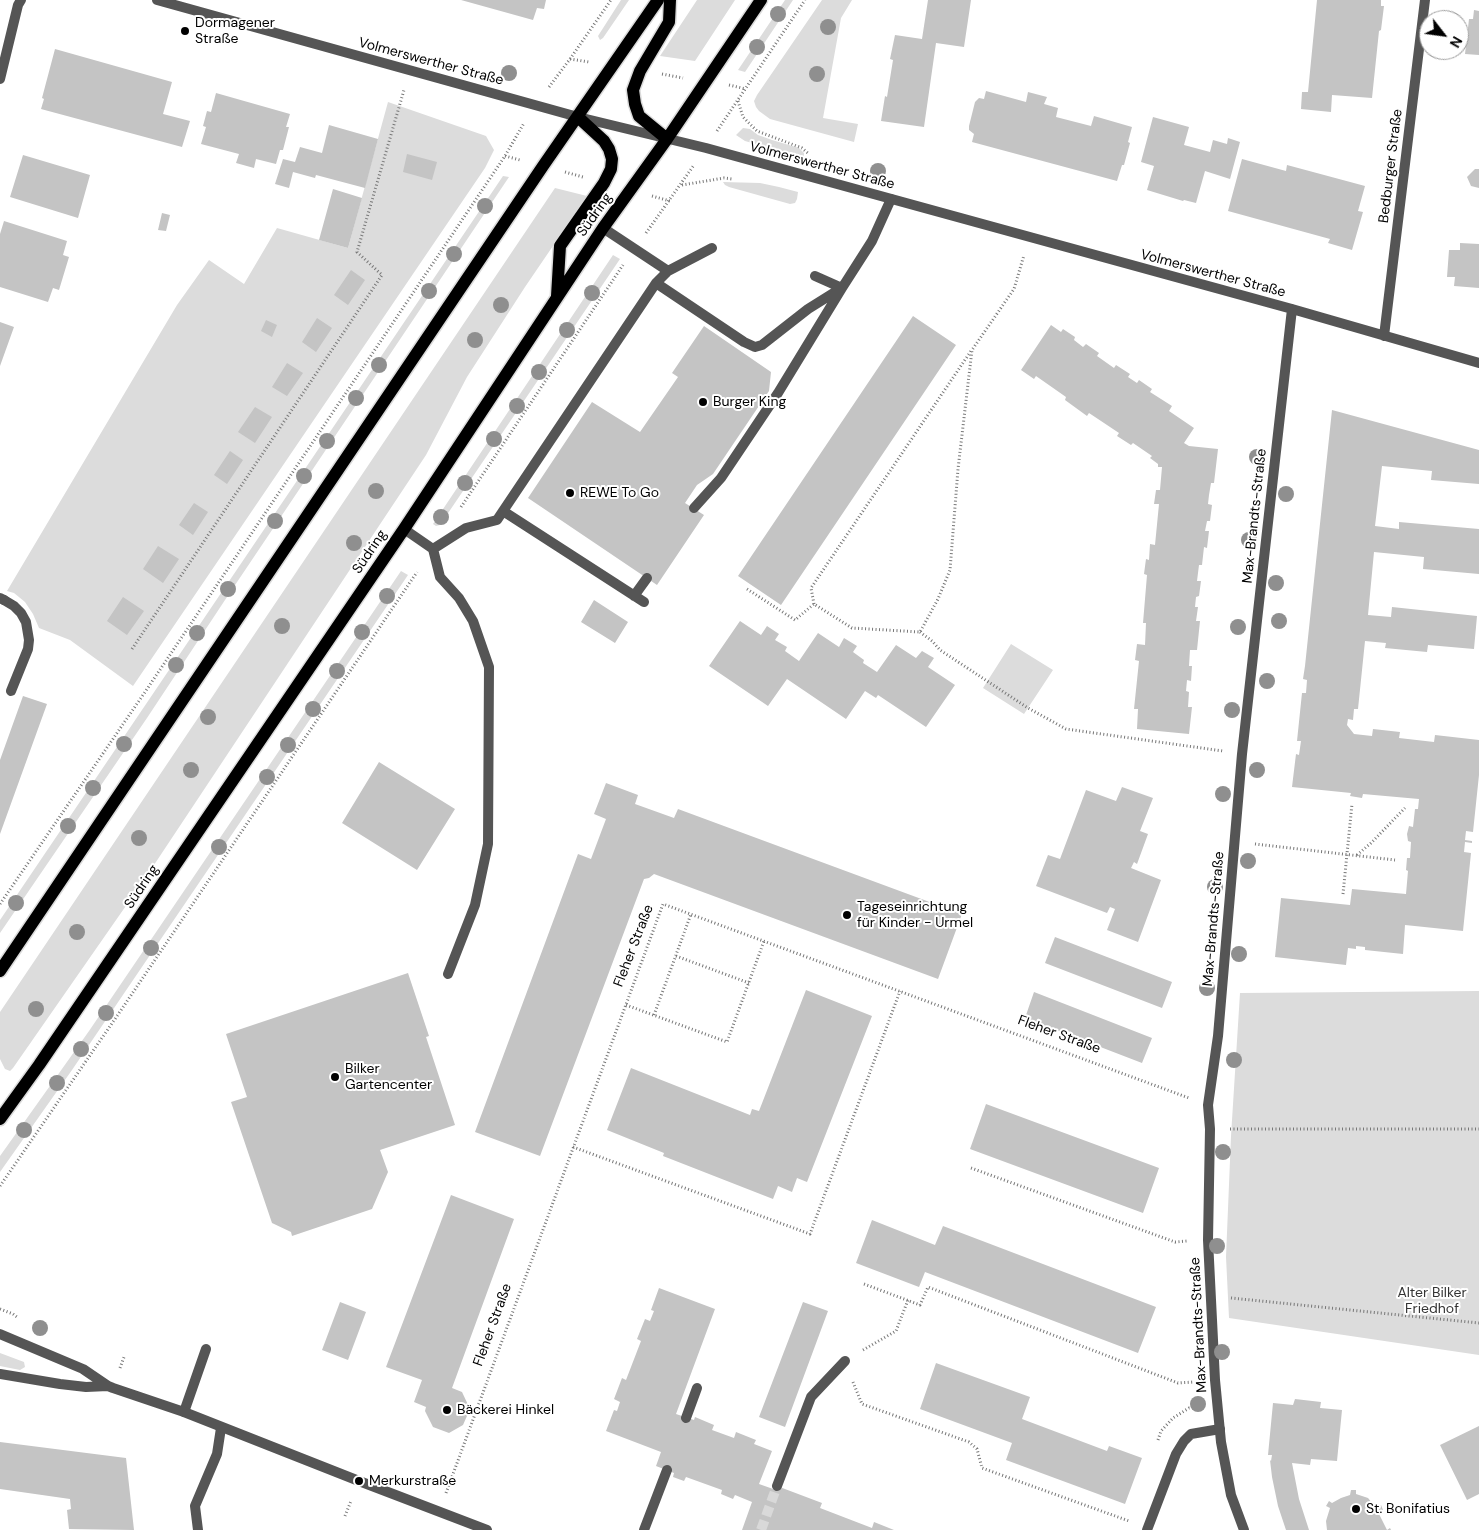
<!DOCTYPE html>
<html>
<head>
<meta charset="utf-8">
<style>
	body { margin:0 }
	#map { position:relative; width:1479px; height:1530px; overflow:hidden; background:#fff; font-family:"DM Sans",sans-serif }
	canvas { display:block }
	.north { position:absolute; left:1419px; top:10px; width:50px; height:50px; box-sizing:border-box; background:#fff; border:1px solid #999; border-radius:50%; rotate:120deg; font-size:14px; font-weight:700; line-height:20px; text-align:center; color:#000 }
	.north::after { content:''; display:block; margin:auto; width:18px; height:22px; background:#000; clip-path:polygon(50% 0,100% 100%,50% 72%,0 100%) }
</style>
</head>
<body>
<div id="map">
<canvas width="1479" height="1530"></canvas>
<div class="north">N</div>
</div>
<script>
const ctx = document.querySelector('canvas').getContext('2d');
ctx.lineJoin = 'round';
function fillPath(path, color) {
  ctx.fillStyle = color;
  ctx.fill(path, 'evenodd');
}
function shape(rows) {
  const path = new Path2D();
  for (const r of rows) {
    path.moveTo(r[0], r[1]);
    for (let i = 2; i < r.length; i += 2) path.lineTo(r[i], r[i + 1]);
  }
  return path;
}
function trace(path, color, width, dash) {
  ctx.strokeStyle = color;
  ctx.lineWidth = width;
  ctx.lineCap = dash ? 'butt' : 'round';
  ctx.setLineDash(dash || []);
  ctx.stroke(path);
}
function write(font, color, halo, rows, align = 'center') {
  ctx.font = font + ' "DM Sans",sans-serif';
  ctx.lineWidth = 4;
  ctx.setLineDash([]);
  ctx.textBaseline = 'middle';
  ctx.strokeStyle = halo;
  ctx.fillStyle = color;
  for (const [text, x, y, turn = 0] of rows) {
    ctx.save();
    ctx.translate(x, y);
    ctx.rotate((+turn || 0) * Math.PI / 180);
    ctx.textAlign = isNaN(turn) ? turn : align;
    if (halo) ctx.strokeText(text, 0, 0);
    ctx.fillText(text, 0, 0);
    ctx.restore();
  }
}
fillPath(shape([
	[621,0,629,0,603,38,600,40,598,36],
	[697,0,735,0,695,61,660,56],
	[785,0,793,0,745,72,738,70],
	[822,0,852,0,841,18,823,118,858,124,854,142,770,119,759,111,756,107,754,101,757,95],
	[388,102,486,136,494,150,485,168,133,686,70,640,39,628,33,614,25,602,14,593,7,591,177,305,209,260,244,284,277,228,348,248],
	[743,128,750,129,758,135,772,140,799,148,804,153,804,158,745,141,736,135],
	[503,176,509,177,225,600,147,718,0,933,0,920],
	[723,182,760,183,779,187,798,192,797,199,795,203,790,204,729,187,725,185],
	[555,188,587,196,525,287,467,377,426,455,146,877,13,1068,10,1071,5,1069,0,1059,0,1012],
	[613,255,620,259,440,525,436,526,433,524],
	[401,571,408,575,72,1070,0,1172,0,1156,89,1031],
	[1011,644,1053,670,1024,714,983,688],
	[1479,991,1479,1355,1229,1318,1226,1257,1231,1136,1240,993],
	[0,1353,24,1362,25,1367,20,1370,0,1366]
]), '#dcdcdc');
fillPath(shape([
	[461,0,546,0,544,9,537,8,533,20],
	[928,0,971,0,964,47,936,43,924,127,881,121,885,96,887,97,893,60,890,59,895,35,922,39],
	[1317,0,1381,0,1381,6,1384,6,1381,30,1379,31,1372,98,1332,95,1331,112,1301,109,1302,92,1308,92],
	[1474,10,1479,11,1479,55,1465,54,1469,19,1473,19],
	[55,49,172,82,163,114,190,121,182,147,41,109,44,99,42,98],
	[986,91,1026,102,1028,92,1047,97,1044,104,1058,108,1056,117,1091,126,1094,116,1132,127,1128,142,1130,143,1124,165,1122,165,1117,181,972,142,974,134,969,130,969,126,975,102,979,98,984,99],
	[216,93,290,114,286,127,289,127,283,150,280,150,276,164,256,159,254,168,236,163,239,154,201,144,206,127,203,126,207,111,211,112],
	[1153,117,1189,127,1184,145,1210,152,1213,140,1227,144,1228,138,1240,142,1230,179,1205,171,1196,203,1184,200,1183,201,1147,190,1154,166,1141,162],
	[329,125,378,139,365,188,316,175,315,178,293,172,289,188,275,184,283,159,295,162,300,147,322,153],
	[407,154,437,162,432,180,403,172],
	[23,155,90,175,78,218,10,197],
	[1242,159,1286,171,1287,165,1365,186,1358,211,1363,212,1352,250,1328,243,1330,239,1228,211],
	[1475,169,1479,169,1479,188,1471,186,1467,177],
	[333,189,362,198,348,248,319,240],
	[162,213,170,215,166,231,158,230],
	[4,221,67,241,63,255,69,257,59,290,53,288,48,302,0,287,0,234],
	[1460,243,1479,244,1479,288,1454,286,1455,277,1447,277,1449,250,1460,250],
	[351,270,365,280,348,305,334,295],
	[913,316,956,345,781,605,738,576],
	[317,318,332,328,316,352,302,342],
	[266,320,277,325,272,337,261,331],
	[0,322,14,327,0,366],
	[1051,325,1061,332,1063,329,1075,337,1074,340,1083,347,1086,344,1099,353,1097,356,1114,368,1116,365,1130,374,1128,377,1137,383,1139,380,1152,389,1150,392,1172,406,1169,411,1194,428,1184,443,1189,446,1218,449,1214,483,1211,483,1209,495,1208,504,1212,505,1210,521,1207,521,1205,531,1209,531,1207,548,1204,547,1202,565,1199,565,1197,581,1201,581,1199,596,1196,597,1195,607,1198,607,1196,621,1200,621,1197,650,1190,650,1189,666,1192,666,1191,681,1187,680,1186,691,1189,692,1188,707,1192,707,1189,734,1137,729,1138,709,1134,709,1139,661,1135,660,1137,644,1145,645,1146,623,1143,623,1147,575,1144,574,1146,559,1149,560,1150,544,1155,545,1159,504,1154,504,1156,490,1160,490,1162,467,1158,467,1158,464,1150,458,1152,456,1133,443,1131,445,1117,436,1119,433,1089,413,1087,416,1065,400,1066,397,1036,376,1034,379,1021,370],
	[704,326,771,372,769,391,713,474,697,485,685,503,704,515,657,585,528,498,592,402,640,432,678,377,672,373],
	[287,363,303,373,287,396,272,387],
	[255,407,272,417,255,443,238,432],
	[1332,410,1479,450,1479,484,1431,480,1432,471,1382,466,1375,526,1399,529,1399,522,1479,529,1479,574,1423,569,1424,557,1374,552,1368,615,1391,617,1392,607,1477,616,1474,649,1428,645,1427,652,1385,648,1386,643,1365,641,1358,709,1354,709,1353,720,1348,719,1347,725,1354,734,1372,736,1373,729,1400,732,1399,738,1434,742,1435,735,1479,740,1479,775,1473,832,1466,831,1465,840,1472,841,1472,843,1465,842,1464,852,1471,853,1463,931,1405,925,1403,954,1365,950,1365,947,1356,946,1356,949,1348,948,1346,965,1275,957,1281,898,1350,905,1352,889,1406,894,1408,871,1406,870,1407,858,1410,858,1411,842,1408,841,1407,834,1409,826,1413,827,1415,809,1418,809,1419,799,1363,794,1362,798,1350,796,1351,793,1292,787,1296,754,1299,755,1301,741,1297,741,1302,693,1306,693,1307,680,1303,679,1305,666],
	[230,451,243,460,227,484,214,475],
	[194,503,208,512,193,535,179,525],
	[158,546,179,559,163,583,143,569],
	[123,597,144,611,127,635,107,621],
	[594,600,628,622,615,643,581,622],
	[740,621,761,635,767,626,779,634,775,640,787,647,785,651,799,661,818,633,839,647,844,638,857,646,853,652,864,660,863,663,877,672,896,645,916,658,922,651,934,658,928,667,955,685,926,727,878,695,876,698,865,691,846,719,787,679,768,706,709,666],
	[23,696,47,704,0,834,0,760],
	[379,762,455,809,417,870,342,823],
	[606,783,638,795,635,804,674,818,678,809,962,914,938,979,654,874,649,878,644,879,540,1156,475,1132,578,854,591,859,606,819,594,814],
	[1122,787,1153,798,1140,831,1148,834,1137,864,1134,862,1131,868,1161,880,1138,942,1107,930,1115,909,1110,907,1107,913,1036,886,1048,855,1060,859,1086,790,1116,801],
	[1055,937,1172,982,1162,1008,1045,963],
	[408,973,429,1036,426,1037,455,1125,380,1150,388,1172,372,1209,292,1236,291,1232,272,1223,231,1102,247,1097,226,1034],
	[806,990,872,1016,807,1182,797,1178,792,1192,778,1186,773,1199,663,1156,664,1153,607,1130,631,1068,750,1115,752,1109,759,1111],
	[1034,992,1152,1038,1142,1063,1025,1018],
	[986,1104,1159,1168,1143,1213,970,1149],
	[451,1195,514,1219,452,1388,462,1392,470,1409,463,1425,449,1433,433,1427,425,1411,426,1407,414,1402,422,1380,386,1367],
	[872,1220,935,1245,943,1226,1156,1307,1138,1353,925,1272,919,1287,856,1263],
	[659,1288,715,1309,676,1414,694,1420,695,1417,714,1425,712,1430,734,1438,736,1432,756,1440,754,1444,772,1451,759,1484,776,1490,777,1486,822,1503,820,1508,872,1528,874,1522,894,1530,742,1530,752,1502,735,1495,733,1499,721,1494,722,1490,686,1477,684,1481,673,1477,674,1473,656,1466,661,1452,606,1431,614,1410,617,1411,620,1402,614,1399,622,1378,626,1380,641,1341,637,1339,645,1319,650,1321,654,1311,651,1310],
	[340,1302,366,1312,348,1360,322,1350],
	[803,1302,828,1311,785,1427,759,1417],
	[936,1363,1030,1397,1022,1419,1107,1451,1109,1446,1142,1458,1125,1504,1006,1460,1012,1443,920,1409],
	[1295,1399,1321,1402,1320,1408,1342,1410,1337,1461,1311,1459,1310,1465,1292,1463,1299,1499,1309,1530,1286,1530,1278,1506,1272,1477,1270,1460,1271,1461,1272,1455,1268,1455,1273,1403,1293,1405],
	[1479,1426,1479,1494,1467,1500,1440,1445],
	[0,1442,126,1458,134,1530,69,1529,67,1510,71,1509,70,1499,0,1489],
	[1351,1490,1356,1490,1356,1494,1368,1498,1376,1508,1381,1505,1383,1510,1378,1512,1387,1530,1390,1528,1391,1530,1327,1530,1326,1521,1330,1508,1326,1506,1329,1501,1332,1503,1341,1498,1350,1495]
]), '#c4c4c4');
trace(shape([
	[761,1530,777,1486]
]), '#d9d9d9', 10, [10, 5]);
const primary = shape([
	[667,139,639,116,635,104,633,90,640,71,669,22,670,0],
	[557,296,560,246,604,183,611,169,612,159,609,149,604,141,578,117],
	[0,971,543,166,658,0],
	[0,1119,39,1065,404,529,603,228,667,139,761,0]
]);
trace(primary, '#dbdbdb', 15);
trace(shape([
	[570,59,589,62],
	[662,74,683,78],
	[729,85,746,89],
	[549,87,570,59,611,0],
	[738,101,743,117,757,131,802,148,809,154],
	[717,131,805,0],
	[505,156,520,160],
	[565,172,583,177],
	[682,185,724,178,732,179],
	[652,196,670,201],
	[646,233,694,165],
	[461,507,623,265],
	[747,589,795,620,814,604,852,628,920,632,938,599,950,570,958,469,972,350,1014,289,1024,255],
	[814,604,811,588,971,351],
	[920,632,932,641,940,650,1028,708,1066,729,1223,751],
	[132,649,382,275,357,252,404,90],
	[1255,844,1395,860],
	[1357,855,1371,843,1405,808],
	[1343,894,1352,804],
	[0,904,143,695,505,156,524,123],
	[676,956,749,983],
	[626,1005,727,1042,764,941],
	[654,1015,691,914],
	[1230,1129,1479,1129],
	[573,1147,810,1234,900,991],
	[971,1168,1175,1242,1187,1241],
	[0,1186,115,1019,417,572],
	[864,1284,920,1305,928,1287,1178,1383,1194,1382],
	[1231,1298,1479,1323],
	[0,1309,13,1314,17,1317],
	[863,1350,896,1331,908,1300],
	[120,1368,124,1357],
	[853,1382,862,1404,969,1442,977,1449,982,1468,1129,1521],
	[1158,1440,1161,1431,1173,1418,1189,1408,1197,1408],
	[446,1493,663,904,1189,1098],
	[345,1516,351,1501]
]), '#777', 3, [1, 2.5]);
trace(shape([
	[603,228,668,271],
	[815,276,842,288],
	[656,283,744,342,755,347,762,345,808,309,840,289],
	[694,508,721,478,778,393,842,288,872,241,891,199],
	[503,511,644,602],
	[404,529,433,549,440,577,459,598,473,621,489,667,488,844,475,905,448,974],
	[433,549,466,528,497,520,656,283,668,271,712,248],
	[634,596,647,578],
	[4,600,14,606,21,613,26,622,29,640,28,649,11,691],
	[184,1412,206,1349],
	[686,1418,697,1388],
	[644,1530,667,1470],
	[1147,1530,1176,1454,1184,1441,1191,1434,1220,1429]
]), '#555', 10);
trace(shape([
	[157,0,578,117,706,148,1292,309,1479,363],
	[0,79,18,5,21,0],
	[1384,336,1425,0],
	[0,598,4,600],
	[777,1486,811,1397,845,1361],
	[198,1530,195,1506,217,1454,221,1428],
	[1244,1530,1231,1495,1221,1442,1215,1380,1208,1240,1210,1129,1208,1105,1218,1036,1242,754,1292,309]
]), '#555', 10);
trace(shape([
	[0,1334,83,1369,108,1386],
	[0,1374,60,1384,86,1387,108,1386,113,1388,184,1412,359,1481,487,1530]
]), '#555', 10);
trace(primary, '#000', 12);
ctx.fillStyle = '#8f8f8f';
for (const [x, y] of [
	[778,14],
	[828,27],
	[757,47],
	[509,73],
	[817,74],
	[878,171],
	[485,206],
	[454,254],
	[429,291],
	[592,293],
	[501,305],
	[567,330],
	[475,340],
	[379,365],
	[539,372],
	[356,398],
	[517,406],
	[494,439],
	[327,441],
	[1257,457],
	[304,476],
	[465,483],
	[376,491],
	[1286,494],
	[441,517],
	[275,521],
	[1249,540],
	[354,543],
	[1276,583],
	[228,589],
	[387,596],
	[1279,621],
	[282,626],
	[1238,627],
	[362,632],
	[197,633],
	[176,665],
	[337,671],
	[1267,681],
	[313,709],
	[1232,710],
	[208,717],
	[124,744],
	[288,745],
	[191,770],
	[1257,770],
	[267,777],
	[93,788],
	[1223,794],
	[68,826],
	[139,838],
	[219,847],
	[1248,861],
	[1215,887],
	[16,903],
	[77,932],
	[151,948],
	[1239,954],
	[1207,988],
	[36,1009],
	[106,1013],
	[81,1049],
	[1234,1060],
	[57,1083],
	[24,1130],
	[1223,1152],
	[1217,1246],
	[40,1328],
	[1222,1352],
	[1198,1404]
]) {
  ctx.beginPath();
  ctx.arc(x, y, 8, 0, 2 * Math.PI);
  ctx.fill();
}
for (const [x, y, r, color] of [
	[185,31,5,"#000"],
	[703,402,5,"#000"],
	[570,493,5,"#000"],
	[847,915,5,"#000"],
	[335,1077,5,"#000"],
	[447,1410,5,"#000"],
	[359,1481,5,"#000"],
	[1356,1509,5,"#000"]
]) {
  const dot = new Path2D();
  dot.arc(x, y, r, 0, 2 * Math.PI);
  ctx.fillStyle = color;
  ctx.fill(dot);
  trace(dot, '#fff', 2);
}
write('14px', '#000', '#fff', [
	["Dormagener",195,23],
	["Straße",195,39],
	["Burger King",713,402],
	["REWE To Go",580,493],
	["Tageseinrichtung",857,907],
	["für Kinder - Urmel",857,923],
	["Bilker",345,1069],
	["Gartencenter",345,1085],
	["Bäckerei Hinkel",457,1410],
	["Merkurstraße",369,1481],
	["St. Bonifatius",1366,1509]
], 'left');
write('14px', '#000', '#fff', [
	["Volmerswerther Straße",431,62,15],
	["Volmerswerther Straße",822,166,15],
	["Bedburger Straße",1391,166,-83],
	["Südring",595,215,-55],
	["Volmerswerther Straße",1213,274,15],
	["Max-Brandts-Straße",1255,516,-84],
	["Südring",370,552,-56],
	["Südring",142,887,-56],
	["Max-Brandts-Straße",1214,919,-85],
	["Fleher Straße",634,946,-69],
	["Fleher Straße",1059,1035,20],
	["Fleher Straße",493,1325,-70],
	["Max-Brandts-Straße",1199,1325,-93]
]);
write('14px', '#333', '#fff', [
	["Alter Bilker",1432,1293],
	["Friedhof",1432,1309]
]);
</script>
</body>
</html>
